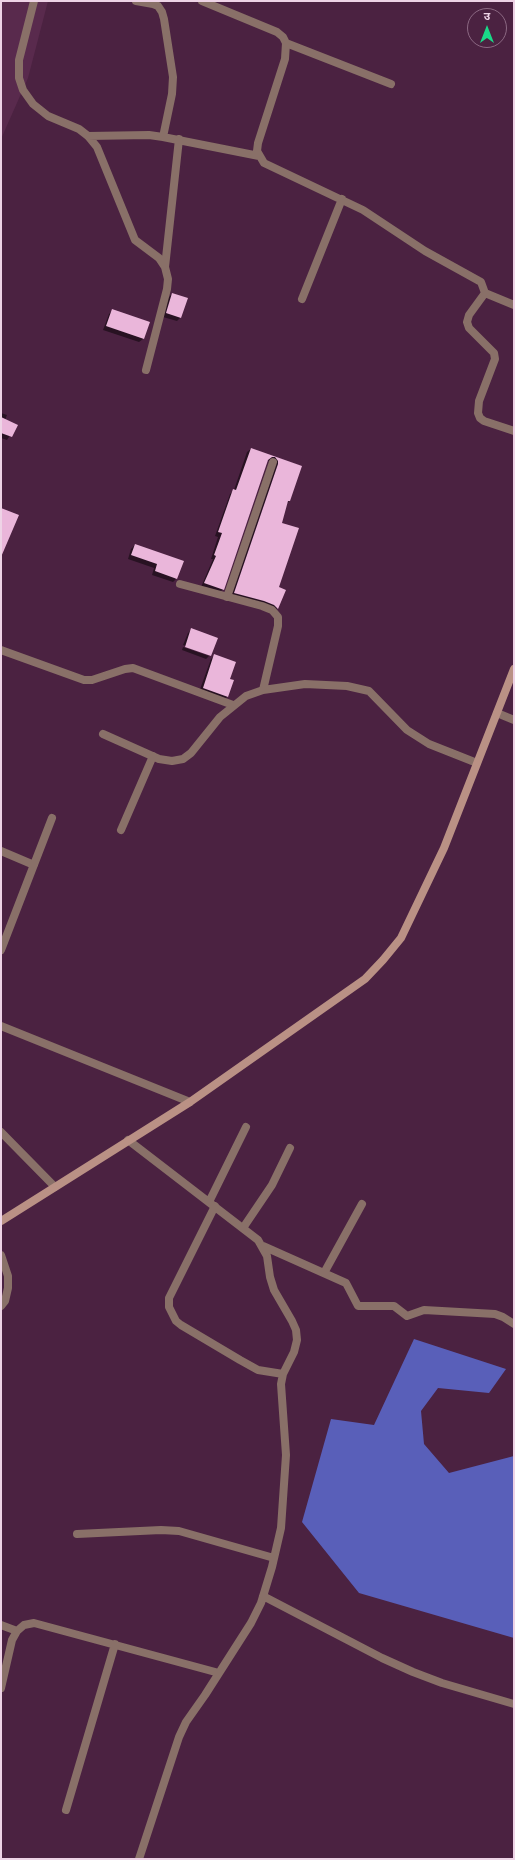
<!DOCTYPE html>
<html>
<head>
<meta charset="utf-8">
<style>
	body { margin:0 }
	#map { position:relative; width:515px; height:1860px; overflow:hidden; background:#4b2241; font-family:Rubik,"Noto Sans Devanagari",sans-serif }
	canvas { display:block }
	.frame { position:absolute; inset:0; border:2px solid #eed3e6; pointer-events:none }
	.north { position:absolute; left:467px; top:8px; width:40px; height:40px; box-sizing:border-box; background:#4b2241; border:1px solid #8c6983; border-radius:50%; rotate:0deg; font-size:11px; font-weight:700; line-height:16px; text-align:center; color:#eed3e6 }
	.north::after { content:''; display:block; margin:auto; width:14px; height:18px; background:#1ad988; clip-path:polygon(50% 0,100% 100%,50% 72%,0 100%) }
</style>
</head>
<body>
<div id="map">
<canvas width="515" height="1860"></canvas>
<div class="frame"></div>
<div class="north">उ</div>
</div>
<script>
const ctx = document.querySelector('canvas').getContext('2d');
ctx.lineJoin = 'round';
function fillPath(path, color) {
  ctx.fillStyle = color;
  ctx.fill(path, 'evenodd');
}
function shape(rows) {
  const path = new Path2D();
  for (const r of rows) {
    path.moveTo(r[0], r[1]);
    for (let i = 2; i < r.length; i += 2) path.lineTo(r[i], r[i + 1]);
  }
  return path;
}
function trace(path, color, width, dash) {
  ctx.strokeStyle = color;
  ctx.lineWidth = width;
  ctx.lineCap = dash ? 'butt' : 'round';
  ctx.setLineDash(dash || []);
  ctx.stroke(path);
}
fillPath(shape([
	[1,1,48,1,28,78,1,139]
]), '#592a4d');
fillPath(shape([
	[414,1339,506,1369,489,1393,438,1388,421,1411,424,1444,449,1473,514,1456,514,1638,359,1593,302,1522,331,1419,374,1425]
]), '#595fb9');
fillPath(shape([
	[172,294,181,317,177,321,163,317,168,298],
	[113,310,148,323,143,339,139,342,103,330,109,314],
	[1,413,7,415,5,420,16,426,7,440,1,438],
	[251,449,301,466,289,501,287,503,281,524,277,608,274,612,231,597,270,460,267,461,223,589,219,593,201,587,213,559,211,559,218,537,215,536,230,494,234,490,247,452],
	[135,545,176,579,173,582,152,575,154,568,128,559,131,549],
	[191,630,216,639,209,656,209,654,183,645,188,633],
	[183,647,209,656,206,659,182,650],
	[214,656,229,679,233,681,227,697,223,701,199,692,211,659]
]), '#0007');
fillPath(shape([
	[172,293,188,298,181,318,166,313],
	[112,309,150,322,144,339,106,326],
	[1,417,18,425,12,437,1,433],
	[251,448,302,466,290,501,288,501,282,523,299,528,279,587,286,590,278,609,274,605,264,601,234,593,278,464,278,461,275,457,272,457,268,460,224,590,204,583,216,556,214,555,222,533,218,532,233,489,236,490],
	[1,508,19,515,1,557],
	[135,544,184,561,177,579,155,571,157,564,131,555],
	[191,628,218,638,211,656,185,647],
	[214,654,236,662,230,679,234,680,228,697,203,688]
]), '#eab6da');
trace(shape([
	[34,1,19,60,19,78,23,90,33,104,48,116,79,129,88,136,97,147,135,240,159,258,165,267,168,279,167,289,146,370],
	[136,1,153,4,158,6,162,12,164,19,173,77,172,94,163,137],
	[202,1,277,32,283,37,286,43,285,59,258,143,257,151,264,163,363,210,425,251,481,282,485,293,469,315,467,322,469,328,494,353,495,359,479,401,478,413,480,418,484,421,514,431],
	[286,43,391,84],
	[88,136,149,135,163,137,259,156],
	[165,267,179,139],
	[485,293,514,305],
	[302,299,342,199],
	[180,584,262,606,272,610,278,617,278,626,263,690],
	[227,597,273,462],
	[1,650,84,680,92,680,125,669,133,668,233,705],
	[497,713,514,720],
	[103,734,159,759,172,761,183,759,191,753,220,717,246,696,263,690,305,684,347,686,369,691,407,730,429,744,477,763],
	[121,830,153,756],
	[1,851,34,865],
	[1,950,52,818],
	[1,1026,190,1102],
	[1,1132,55,1187],
	[128,1140,258,1240,267,1256,270,1277,274,1290,292,1321,296,1330,297,1340,294,1352,283,1374,281,1384,286,1455,281,1528,272,1567,261,1603,251,1623,205,1695,186,1722,179,1737,139,1859],
	[209,1202,246,1127],
	[215,1206,169,1298,169,1307,176,1321,181,1325,240,1360,258,1370,283,1374],
	[243,1228,272,1185,290,1148],
	[263,1246,346,1283,358,1306,394,1306,407,1316,424,1310,495,1314,503,1317,514,1324],
	[1,1255,8,1276,8,1288,5,1301,1,1306],
	[324,1273,362,1204],
	[77,1534,161,1530,179,1531,274,1558],
	[263,1596,382,1658,413,1672,442,1683,514,1704],
	[1,1625,17,1631],
	[1,1688,12,1640,17,1631,24,1625,34,1623,219,1673],
	[66,1810,115,1644]
]), '#897068', 8);
trace(shape([
	[1,1221,190,1102,365,979,383,960,401,938,444,848,514,669]
]), '#ba9185', 8);
</script>
</body>
</html>
